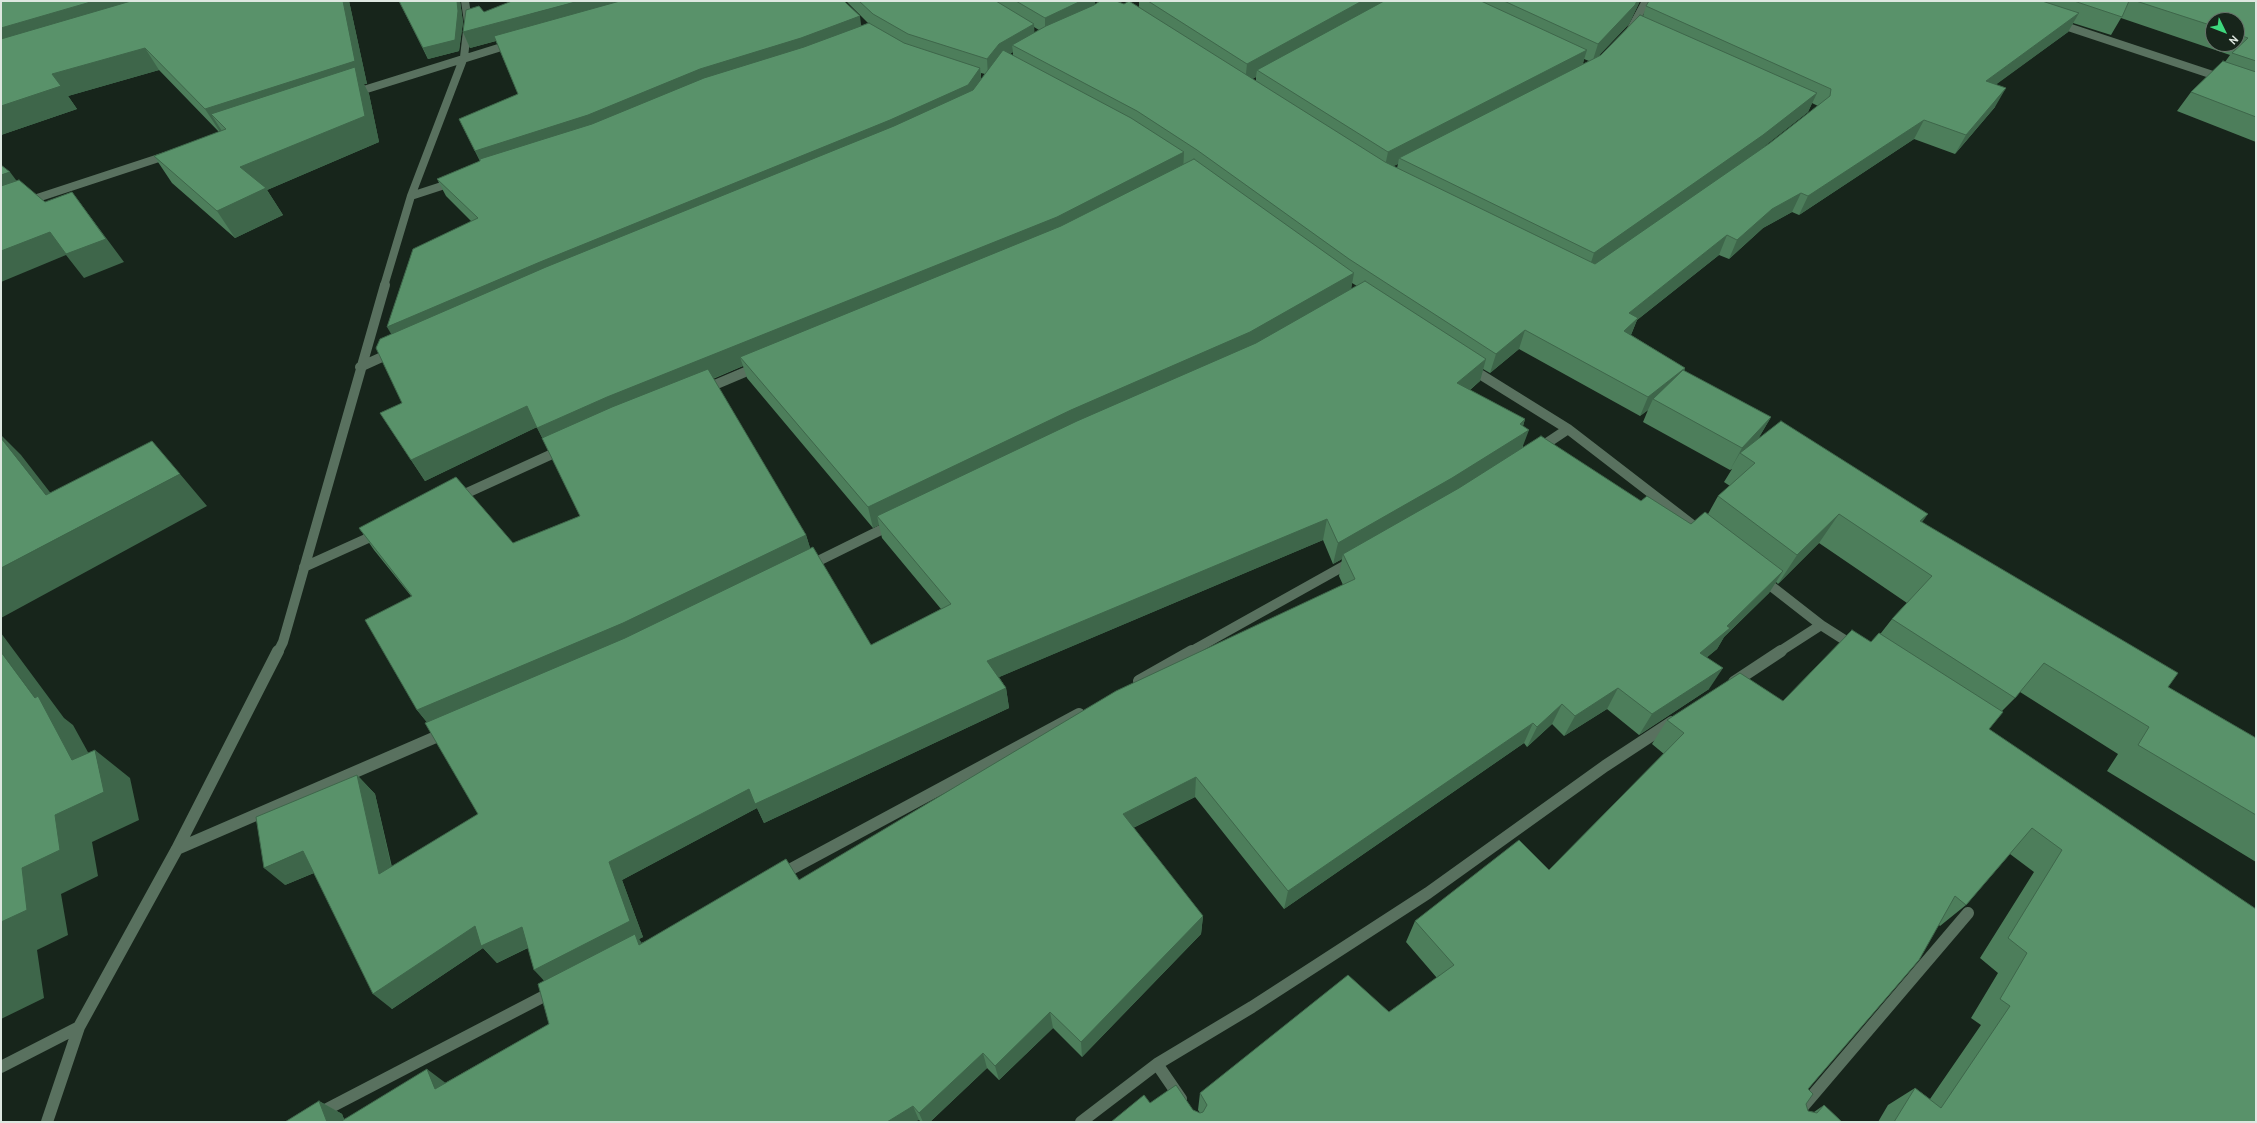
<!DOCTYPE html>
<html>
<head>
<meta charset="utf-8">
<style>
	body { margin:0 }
	#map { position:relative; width:2257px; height:1123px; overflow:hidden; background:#17251b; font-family:Overpass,sans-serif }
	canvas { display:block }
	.frame { position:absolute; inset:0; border:2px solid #dee7e0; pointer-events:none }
	.north { position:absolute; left:2205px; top:12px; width:40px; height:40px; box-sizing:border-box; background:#17251b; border:1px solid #67736a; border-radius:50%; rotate:133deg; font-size:11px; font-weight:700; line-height:16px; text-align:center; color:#dee7e0 }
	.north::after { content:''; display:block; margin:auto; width:14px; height:18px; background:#3ed77d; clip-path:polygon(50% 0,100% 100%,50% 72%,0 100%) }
</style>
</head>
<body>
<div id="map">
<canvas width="2257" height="1123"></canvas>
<div class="frame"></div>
<div class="north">N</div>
</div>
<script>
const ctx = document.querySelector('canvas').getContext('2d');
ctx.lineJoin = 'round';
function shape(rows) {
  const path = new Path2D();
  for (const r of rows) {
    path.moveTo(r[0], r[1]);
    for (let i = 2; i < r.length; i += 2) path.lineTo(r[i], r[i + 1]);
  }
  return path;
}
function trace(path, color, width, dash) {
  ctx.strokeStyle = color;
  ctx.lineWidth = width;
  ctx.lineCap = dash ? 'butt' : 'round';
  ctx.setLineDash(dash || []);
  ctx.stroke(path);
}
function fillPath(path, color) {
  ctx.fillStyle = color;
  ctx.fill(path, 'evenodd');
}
trace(shape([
	[2059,24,2222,78],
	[1631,29,1646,1],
	[354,93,511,44],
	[411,196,454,182],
	[1,210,168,155],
	[384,286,411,196,464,57,468,22,465,1]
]), '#59715f', 8);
trace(shape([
	[360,367,393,352],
	[1470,368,1568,429,1699,530],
	[705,389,757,367],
	[1538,449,1568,429],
	[458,497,561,450],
	[810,565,891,525],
	[304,567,377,534],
	[1762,579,1821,625,1854,646],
	[278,652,283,642,385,285],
	[1190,652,1351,562],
	[1779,652,1821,625]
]), '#59715f', 10);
trace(shape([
	[1139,681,1192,651],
	[1734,682,1781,651],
	[177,849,445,733],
	[780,875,1079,714],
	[1157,1064,1181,1099],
	[1,1067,79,1027],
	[47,1122,79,1027,177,849,278,651],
	[302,1122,552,992],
	[1081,1122,1157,1064,1252,1007,1428,893,1605,766,1672,722],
	[1790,1122,1968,913]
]), '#59715f', 12);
fillPath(shape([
	[1,1,349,1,367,84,364,84,369,94,379,142,267,190,283,215,235,238,172,183,154,156,219,132,159,70,68,96,77,109,1,135],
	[399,1,460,1,463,22,459,51,428,59],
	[846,1,1095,1,1095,4,1124,4,1139,8,1139,1,1640,1,1629,24,1597,57,1601,55,1643,16,1646,6,1649,1,2256,1,2256,142,2177,111,2191,92,2225,62,2230,55,2121,18,2111,35,2073,23,2068,32,1996,84,1995,107,1955,154,1914,139,1799,215,1792,212,1763,228,1729,259,1719,255,1637,320,1631,335,1685,368,1684,371,1771,417,1758,439,1922,522,2168,687,2256,738,2256,862,2107,771,2118,754,2020,692,2015,698,2002,711,1989,729,2256,1122,1878,1122,1888,1105,1915,1088,1930,1099,1981,1025,1971,1018,1998,973,1980,958,2034,872,2010,854,1966,905,1940,926,1939,925,1808,1089,1806,1104,1808,1111,1814,1112,1824,1105,1842,1122,1111,1122,1150,1103,1193,1110,1200,1113,1198,1110,1200,1093,1389,1012,1437,978,1406,942,1415,921,1549,870,1664,754,1652,744,1667,720,1783,701,1871,642,1881,633,1892,619,1907,603,1819,543,1778,584,1776,582,1769,593,1724,637,1717,649,1707,657,1709,689,1639,735,1607,709,1564,736,1552,724,1527,747,1524,743,1284,909,1195,797,1133,828,1203,916,1201,934,1082,1057,1053,1028,999,1080,987,1068,930,1122,921,1122,919,1120,285,1122,319,1101,342,1114,344,1119,445,1083,549,1024,544,981,528,948,497,963,483,948,392,1009,314,873,285,885,357,775,375,794,392,867,478,814,427,722,417,710,411,596,374,550,359,528,513,543,580,516,537,427,425,481,380,413,402,403,391,334,471,221,446,196,437,179,480,161,459,119,518,94,496,41,470,48,463,32,484,12,861,26,868,23],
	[2213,20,2237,20,2237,44,2213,44],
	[1034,27,1039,30,1034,33],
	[1013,52,1013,56,1010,54],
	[1584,59,1589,61,1583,64],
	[981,73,985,74,981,79],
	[1256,77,1256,81,1252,79],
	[1812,103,1818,106,1770,143,1760,149,1808,112],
	[1398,164,1397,168,1393,166],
	[1352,283,1357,286,1351,289],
	[1519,349,1640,416,1648,410,1643,422,1730,470,1732,469,1724,482,1730,486,1718,496,1708,514,1691,524,1523,448,1523,426,1525,419,1470,390,1480,381,1483,369,1490,373],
	[743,366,747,378,873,528,879,525,882,538,941,609,871,645,810,548,806,535,713,379],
	[1323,540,1333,564,1342,559,1339,576,1343,585,799,880,641,943,639,939,643,937,622,880,757,808,764,823,1009,708,1006,688,999,677]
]), '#4d7e5b');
fillPath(shape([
	[94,1,183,1,1,56,1,28],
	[343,1,349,1,367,84,364,84,369,94,379,142,267,190,283,215,235,238,217,211,240,167,365,116,211,114,222,131,220,132,205,109],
	[457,1,460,1,463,22,459,51,428,59,423,48],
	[579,1,642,1,470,48,463,32],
	[1081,1,1095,1,1095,10,1045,34,1045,18],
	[1362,1,1392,1,1257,70,1256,77,1245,83,1247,64],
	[1637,1,1640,1,1629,24,1592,63,1598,44],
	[2079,13,2068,32,1975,100,1986,81],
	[860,16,862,32,483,167,475,151,700,69],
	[1034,24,1035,40,1012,45,1013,52,1000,60,988,76,987,59,999,44],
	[145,48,159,70,68,96,77,109,1,135,1,106,52,74],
	[1587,50,1581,69,1399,158,1398,164,1384,171,1388,152],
	[980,68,982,85,970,102,397,344,387,327],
	[2006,88,1995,107,1955,154,1966,135],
	[1817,93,1808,112,1755,154,1588,272,1594,253],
	[1924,120,1914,139,1799,215,1808,196],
	[1184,152,1183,173,1058,238,740,357,743,366,617,418,548,449,537,428,607,397],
	[10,172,28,196,1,205,1,175],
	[72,192,124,262,84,278,66,255,1,282,1,251],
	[1801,193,1792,212,1763,228,1729,259,1737,240,1772,209],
	[1727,235,1719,255,1637,320,1630,337,1616,350,1629,313],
	[1354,273,1350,295,1248,353,877,516,879,525,873,528,868,507],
	[1525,330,1519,349,1490,373,1496,354],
	[1486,359,1480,381,1451,405,1457,383],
	[1685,368,1676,388,1653,399,1648,410,1640,416,1648,397],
	[527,406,537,427,425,481,411,460],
	[1771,417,1758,439,1740,453,1730,470,1742,448],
	[1525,419,1520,436,1529,430,1521,451,1446,500,1343,554,1342,559,1333,564,1338,543,1520,424],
	[1,435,21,455,77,527,46,495,1,438],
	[180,474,207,506,1,618,1,568],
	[1839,514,1819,543,1778,584,1797,555],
	[1928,514,1907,543,1920,521],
	[1327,519,1323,540,990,681,987,661],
	[806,535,813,557,433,730,417,710],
	[1783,571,1769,593,1724,637,1717,649,1687,674,1700,653],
	[1,633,64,718,73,725,100,774,95,750,130,778,139,820,92,842,98,876,61,894,68,935,37,950,44,998,1,1019,1,922,22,868,55,815,72,760,35,698,1,652],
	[1723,668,1709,689,1639,735,1652,714],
	[1006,688,1009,708,764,823,757,808,622,880,643,937,639,939,648,952,549,986,534,970,609,862,749,789],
	[1618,688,1607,709,1564,736,1575,716],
	[1562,704,1552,724,1527,747,1537,727],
	[1533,723,1524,743,1284,909,1288,891],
	[357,775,375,794,397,892,379,874],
	[1196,777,1195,797,1123,833,1123,814],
	[303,851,323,869,285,885,264,868],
	[1203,916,1201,934,1082,1057,1081,1042],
	[475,926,522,927,537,943,497,963,483,948,392,1009,373,994],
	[1050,1012,1053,1028,999,1080,995,1066],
	[983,1053,987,1068,930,1122,923,1122,919,1113],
	[427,1069,447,1084,435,1089],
	[319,1101,342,1114,345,1122,327,1122],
	[913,1106,919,1120,915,1122,887,1122]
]), '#3e664a');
const building = shape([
	[1,1,94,1,1,28,1,1],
	[131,1,343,1,355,61,205,109,145,48,52,74,61,86,1,106,1,39,131,1],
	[399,1,457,1,458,11,455,40,423,48,399,1],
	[512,1,579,1,463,32,466,10,479,6,484,12,512,1],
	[620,1,844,1,860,16,801,38,700,69,588,115,475,151,459,119,518,94,494,36,620,1],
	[859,1,996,1,1034,24,999,44,987,59,908,34,873,14,859,1],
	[1016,1,1081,1,1045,18,1016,1],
	[1100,1,1116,1,1124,4,1129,1,1385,162,1595,264,1770,143,1830,96,1831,89,1646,6,1649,1,2042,1,2079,13,1986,81,2006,88,1966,135,1924,120,1808,196,1801,193,1772,209,1737,240,1727,235,1629,313,1638,318,1624,331,1685,368,1648,397,1525,330,1496,354,1349,259,1197,150,1137,111,1012,45,1046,26,1094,5,1100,1],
	[1148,1,1362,1,1247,64,1148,1],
	[1384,1,1481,1,1587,50,1388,152,1257,70,1384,1],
	[1504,1,1637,1,1635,5,1598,44,1504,1],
	[2074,1,2129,1,2122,17,2074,1],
	[2136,1,2256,1,2256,61,2232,53,2248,38,2237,34,2237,20,2213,20,2213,26,2136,1],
	[1640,15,1817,93,1763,135,1594,253,1399,158,1601,55,1640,15],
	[869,23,904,43,980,68,968,85,890,120,540,262,387,327,413,249,478,218,437,179,480,161,480,159,592,124,704,78,804,47,869,23],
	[1003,50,1131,118,1184,152,1057,217,607,397,537,428,527,406,411,460,380,413,402,403,376,348,380,339,546,267,894,126,973,90,1003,50],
	[2223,61,2256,72,2256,117,2191,92,2223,61],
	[355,67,365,116,240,167,266,188,217,211,154,156,226,129,211,114,355,67],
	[1194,159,1354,273,1250,332,1071,410,868,507,740,357,1061,226,1194,159],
	[1,165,10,172,1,175,1,165],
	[19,180,45,202,72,192,106,239,66,254,50,232,1,251,1,186,19,180],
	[1365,281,1486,359,1457,383,1525,419,1520,424,1529,430,1452,478,1338,543,1327,519,987,661,1006,688,755,804,749,789,609,862,630,921,534,970,522,927,481,946,475,926,373,994,303,851,264,868,256,817,357,775,379,874,478,814,425,723,625,638,813,547,871,645,951,604,877,516,1077,421,1256,343,1365,281],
	[708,369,806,535,623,623,417,710,365,620,412,596,359,528,456,477,513,543,580,516,542,438,612,407,708,369],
	[1683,370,1771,417,1742,448,1653,399,1683,370],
	[1781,421,1928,514,1920,521,2178,673,2168,687,2256,738,2256,815,2138,745,2149,727,2044,663,2015,698,1892,619,1932,576,1839,514,1797,555,1718,496,1755,463,1740,453,1781,421],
	[1541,436,1641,501,1647,496,1691,524,1705,512,1783,571,1727,626,1730,628,1700,653,1723,668,1652,714,1618,688,1575,716,1562,704,1537,727,1533,723,1288,891,1196,777,1123,814,1203,916,1081,1042,1050,1012,995,1066,983,1053,919,1113,913,1106,887,1122,340,1122,427,1069,435,1089,549,1024,538,984,635,934,639,945,786,859,799,880,1116,691,1355,579,1343,554,1459,488,1541,436],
	[1,438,46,495,152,441,180,474,1,568,1,438],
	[1852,630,1871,642,1879,633,2003,712,1989,729,2256,909,2256,1122,1894,1122,1915,1088,1941,1108,2010,1006,2000,999,2027,953,2008,938,2062,850,2032,828,1966,905,1955,896,1919,960,1808,1089,1813,1094,1806,1104,1808,1111,1817,1113,1824,1105,1842,1122,1111,1122,1144,1095,1150,1103,1176,1085,1193,1110,1200,1113,1203,1112,1207,1105,1200,1093,1348,975,1389,1012,1454,965,1415,921,1519,840,1549,870,1684,733,1667,720,1740,673,1783,701,1852,630],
	[1,652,35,698,38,696,72,760,95,750,104,792,55,815,60,850,22,868,27,910,1,922,1,652],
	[319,1101,327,1122,285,1122,319,1101]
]);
fillPath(building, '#59926a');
trace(building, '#3e664a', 1);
</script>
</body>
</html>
